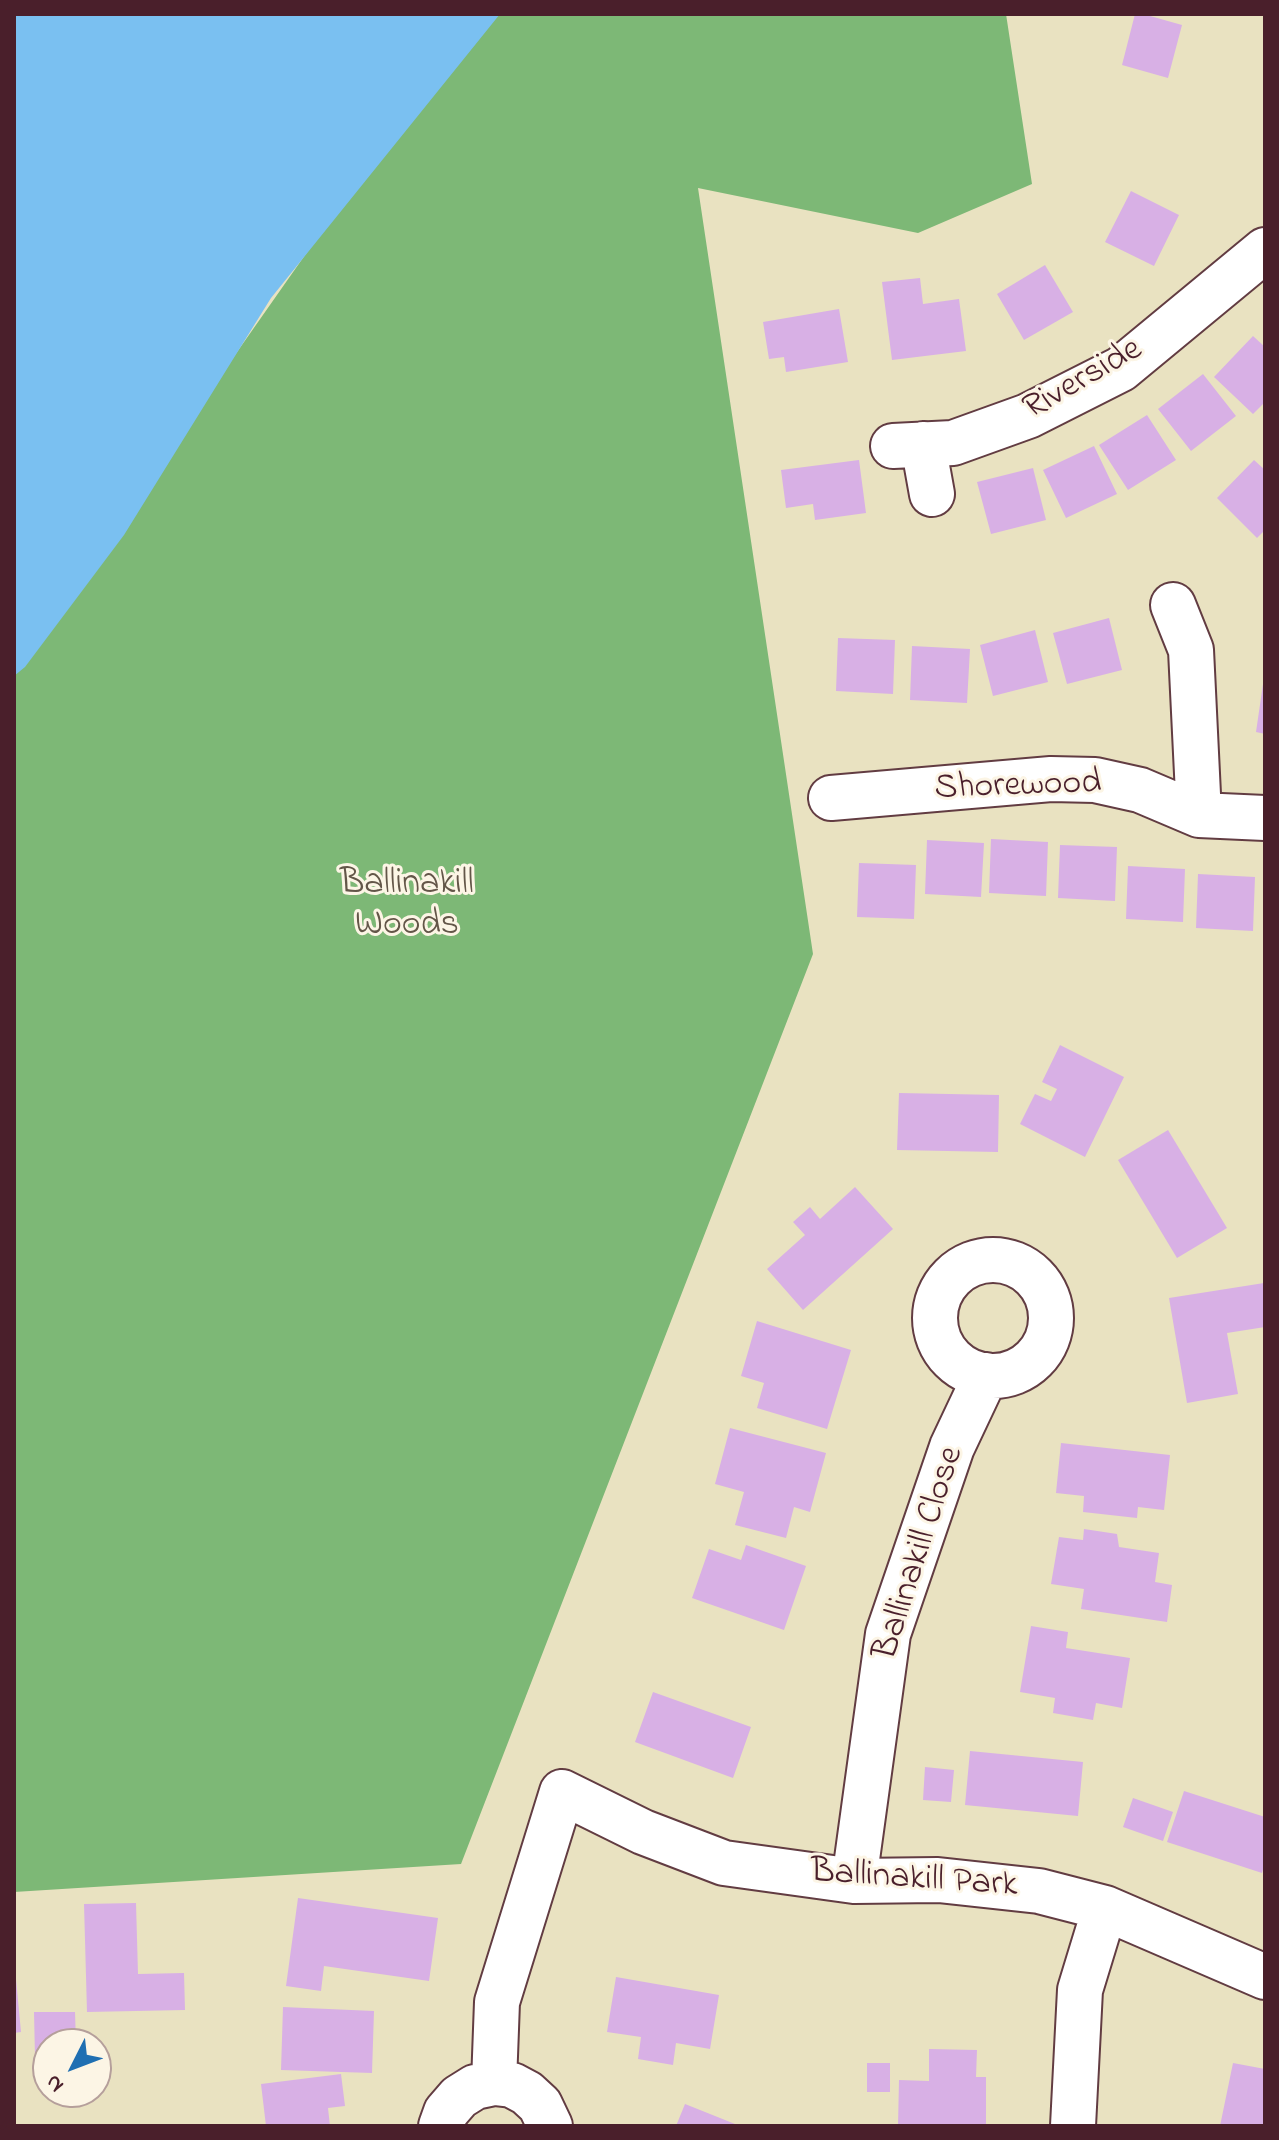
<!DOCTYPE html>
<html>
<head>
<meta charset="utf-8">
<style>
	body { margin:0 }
	#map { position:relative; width:1279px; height:2140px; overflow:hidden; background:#e9e2c1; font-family:"Indie Flower",sans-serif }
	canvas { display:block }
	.frame { position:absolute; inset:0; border:16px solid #4a1f2b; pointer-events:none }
	.north { position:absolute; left:32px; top:2028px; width:80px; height:80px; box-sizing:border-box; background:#fcf5e5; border:2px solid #b59f9b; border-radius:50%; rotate:228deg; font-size:22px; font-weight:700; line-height:32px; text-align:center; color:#4a1f2b }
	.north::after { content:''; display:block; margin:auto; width:28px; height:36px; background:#1f6fb2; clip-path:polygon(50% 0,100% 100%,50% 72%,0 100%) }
</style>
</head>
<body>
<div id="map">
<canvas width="1279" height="2140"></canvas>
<div class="frame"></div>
<div class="north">N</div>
</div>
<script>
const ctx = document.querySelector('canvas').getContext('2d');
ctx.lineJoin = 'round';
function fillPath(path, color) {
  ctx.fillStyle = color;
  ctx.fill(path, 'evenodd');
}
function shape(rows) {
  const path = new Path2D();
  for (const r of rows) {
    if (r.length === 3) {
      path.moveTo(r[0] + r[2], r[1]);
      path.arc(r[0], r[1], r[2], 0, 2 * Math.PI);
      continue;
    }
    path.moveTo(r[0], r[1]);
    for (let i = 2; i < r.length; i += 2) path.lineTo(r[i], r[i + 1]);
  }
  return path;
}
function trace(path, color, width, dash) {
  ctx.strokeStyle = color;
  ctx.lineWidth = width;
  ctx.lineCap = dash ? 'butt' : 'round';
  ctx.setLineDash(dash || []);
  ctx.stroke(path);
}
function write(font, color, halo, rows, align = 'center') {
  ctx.font = font + ' "Indie Flower",sans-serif';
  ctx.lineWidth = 6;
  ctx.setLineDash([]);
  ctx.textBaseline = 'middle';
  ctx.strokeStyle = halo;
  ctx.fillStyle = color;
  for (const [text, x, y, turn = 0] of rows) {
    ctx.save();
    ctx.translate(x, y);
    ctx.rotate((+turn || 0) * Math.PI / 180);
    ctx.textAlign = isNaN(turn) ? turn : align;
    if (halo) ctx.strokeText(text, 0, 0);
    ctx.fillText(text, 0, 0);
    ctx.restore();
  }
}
fillPath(shape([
	[477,14,1006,14,1032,184,918,233,698,188,813,954,461,1864,14,1892,14,670,406,111]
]), '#7db876');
fillPath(shape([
	[14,14,500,14,271,298,124,535,25,667,14,676]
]), '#7ac0f1');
fillPath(shape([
	[1135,14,1143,14,1182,25,1168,78,1122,65],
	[1131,191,1179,215,1154,266,1105,242],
	[1045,265,1073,312,1024,340,997,294],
	[920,278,923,304,959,299,966,351,892,360,882,282],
	[839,309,848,362,786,372,784,357,769,359,763,322],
	[1253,336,1265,347,1265,402,1253,414,1214,377],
	[1203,374,1236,416,1191,451,1158,409],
	[1147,415,1176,460,1128,490,1099,445],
	[1094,446,1117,494,1066,518,1043,470],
	[859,460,866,513,815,520,813,504,786,508,781,470],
	[1254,460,1265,470,1265,530,1257,538,1217,498],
	[1033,468,1046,520,991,534,977,482],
	[1109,618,1122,670,1067,684,1053,633],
	[1035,630,1048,682,993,696,980,645],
	[838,638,895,640,893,694,836,691],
	[912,646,970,649,967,703,910,700],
	[1263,684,1265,685,1265,734,1256,732],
	[991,839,1048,842,1046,896,989,893],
	[927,840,984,843,981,897,925,894],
	[1060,845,1117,847,1115,901,1058,898],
	[859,863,916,865,914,919,857,917],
	[1128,866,1185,869,1183,922,1126,919],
	[1198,874,1255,877,1253,931,1196,928],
	[1060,1045,1124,1077,1085,1157,1020,1124,1035,1094,1051,1101,1057,1089,1042,1082],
	[899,1093,999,1095,998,1152,897,1150],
	[1168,1130,1227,1228,1177,1258,1118,1160],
	[855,1187,893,1229,803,1310,767,1269,805,1235,793,1222,810,1207,820,1219],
	[1264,1283,1265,1327,1227,1333,1238,1394,1187,1403,1169,1298],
	[757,1321,851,1350,827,1429,757,1408,764,1383,741,1376],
	[730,1428,826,1453,810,1512,794,1507,786,1538,735,1525,744,1492,715,1484],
	[1061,1443,1170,1455,1164,1510,1138,1507,1137,1518,1083,1512,1084,1496,1056,1493],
	[1084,1529,1117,1534,1119,1547,1159,1553,1155,1582,1172,1585,1167,1622,1081,1609,1084,1589,1051,1584,1059,1537,1083,1540],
	[746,1545,806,1566,784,1630,692,1598,709,1549,741,1560],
	[1031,1626,1068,1632,1066,1648,1130,1658,1122,1708,1096,1703,1093,1720,1053,1713,1055,1698,1020,1692],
	[653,1692,751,1727,733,1778,635,1742],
	[970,1751,1083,1762,1078,1816,965,1805],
	[925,1767,954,1770,951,1802,923,1800],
	[1184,1791,1265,1817,1265,1862,1262,1873,1167,1842],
	[1133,1798,1173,1812,1163,1841,1123,1827],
	[298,1898,438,1918,429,1981,324,1966,321,1991,286,1986],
	[136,1903,138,1974,184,1973,185,2010,87,2012,84,1904],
	[616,1977,719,1995,710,2049,676,2043,673,2065,638,2059,641,2037,607,2032],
	[14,1979,16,1979,21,2032,14,2033],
	[283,2007,374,2011,372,2073,281,2070],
	[34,2012,75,2012,76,2044,48,2044,48,2057,35,2057],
	[929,2049,977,2050,976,2077,986,2077,986,2126,898,2126,899,2080,929,2081],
	[867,2063,890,2063,890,2092,867,2092],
	[1233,2063,1265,2069,1265,2126,1220,2126],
	[341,2074,345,2106,328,2108,330,2126,266,2126,261,2084],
	[685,2104,740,2126,676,2126]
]), '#d8b0e5');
const minor = shape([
	[923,444,932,494],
	[893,446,953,443,1028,416,1121,369,1265,250],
	[1173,605,1191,650,1199,815],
	[831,798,1051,779,1095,780,1140,790,1199,815,1265,818],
	[993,1318,58],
	[854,1881,888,1634,952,1447,986,1375],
	[494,2083,497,2002,562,1792,643,1832,724,1863,854,1881,938,1880,1039,1891,1105,1908,1265,1977],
	[441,2126,446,2112,459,2097,475,2087,494,2083,512,2085,527,2093,540,2105,550,2126],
	[1073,2126,1080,1990,1105,1908]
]);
trace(minor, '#623c42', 48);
trace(minor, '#fff', 44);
write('36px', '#4a1f2b', '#fcf5e5', [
	["Riverside",1084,381,-30],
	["Shorewood",1018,788,-2],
	["Ballinakill Close",921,1554,-72],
	["Ballinakill Park",914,1881,4]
]);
write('36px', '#635648', '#fcf5e5', [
	["Ballinakill",407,886],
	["Woods",407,927]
]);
</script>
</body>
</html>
